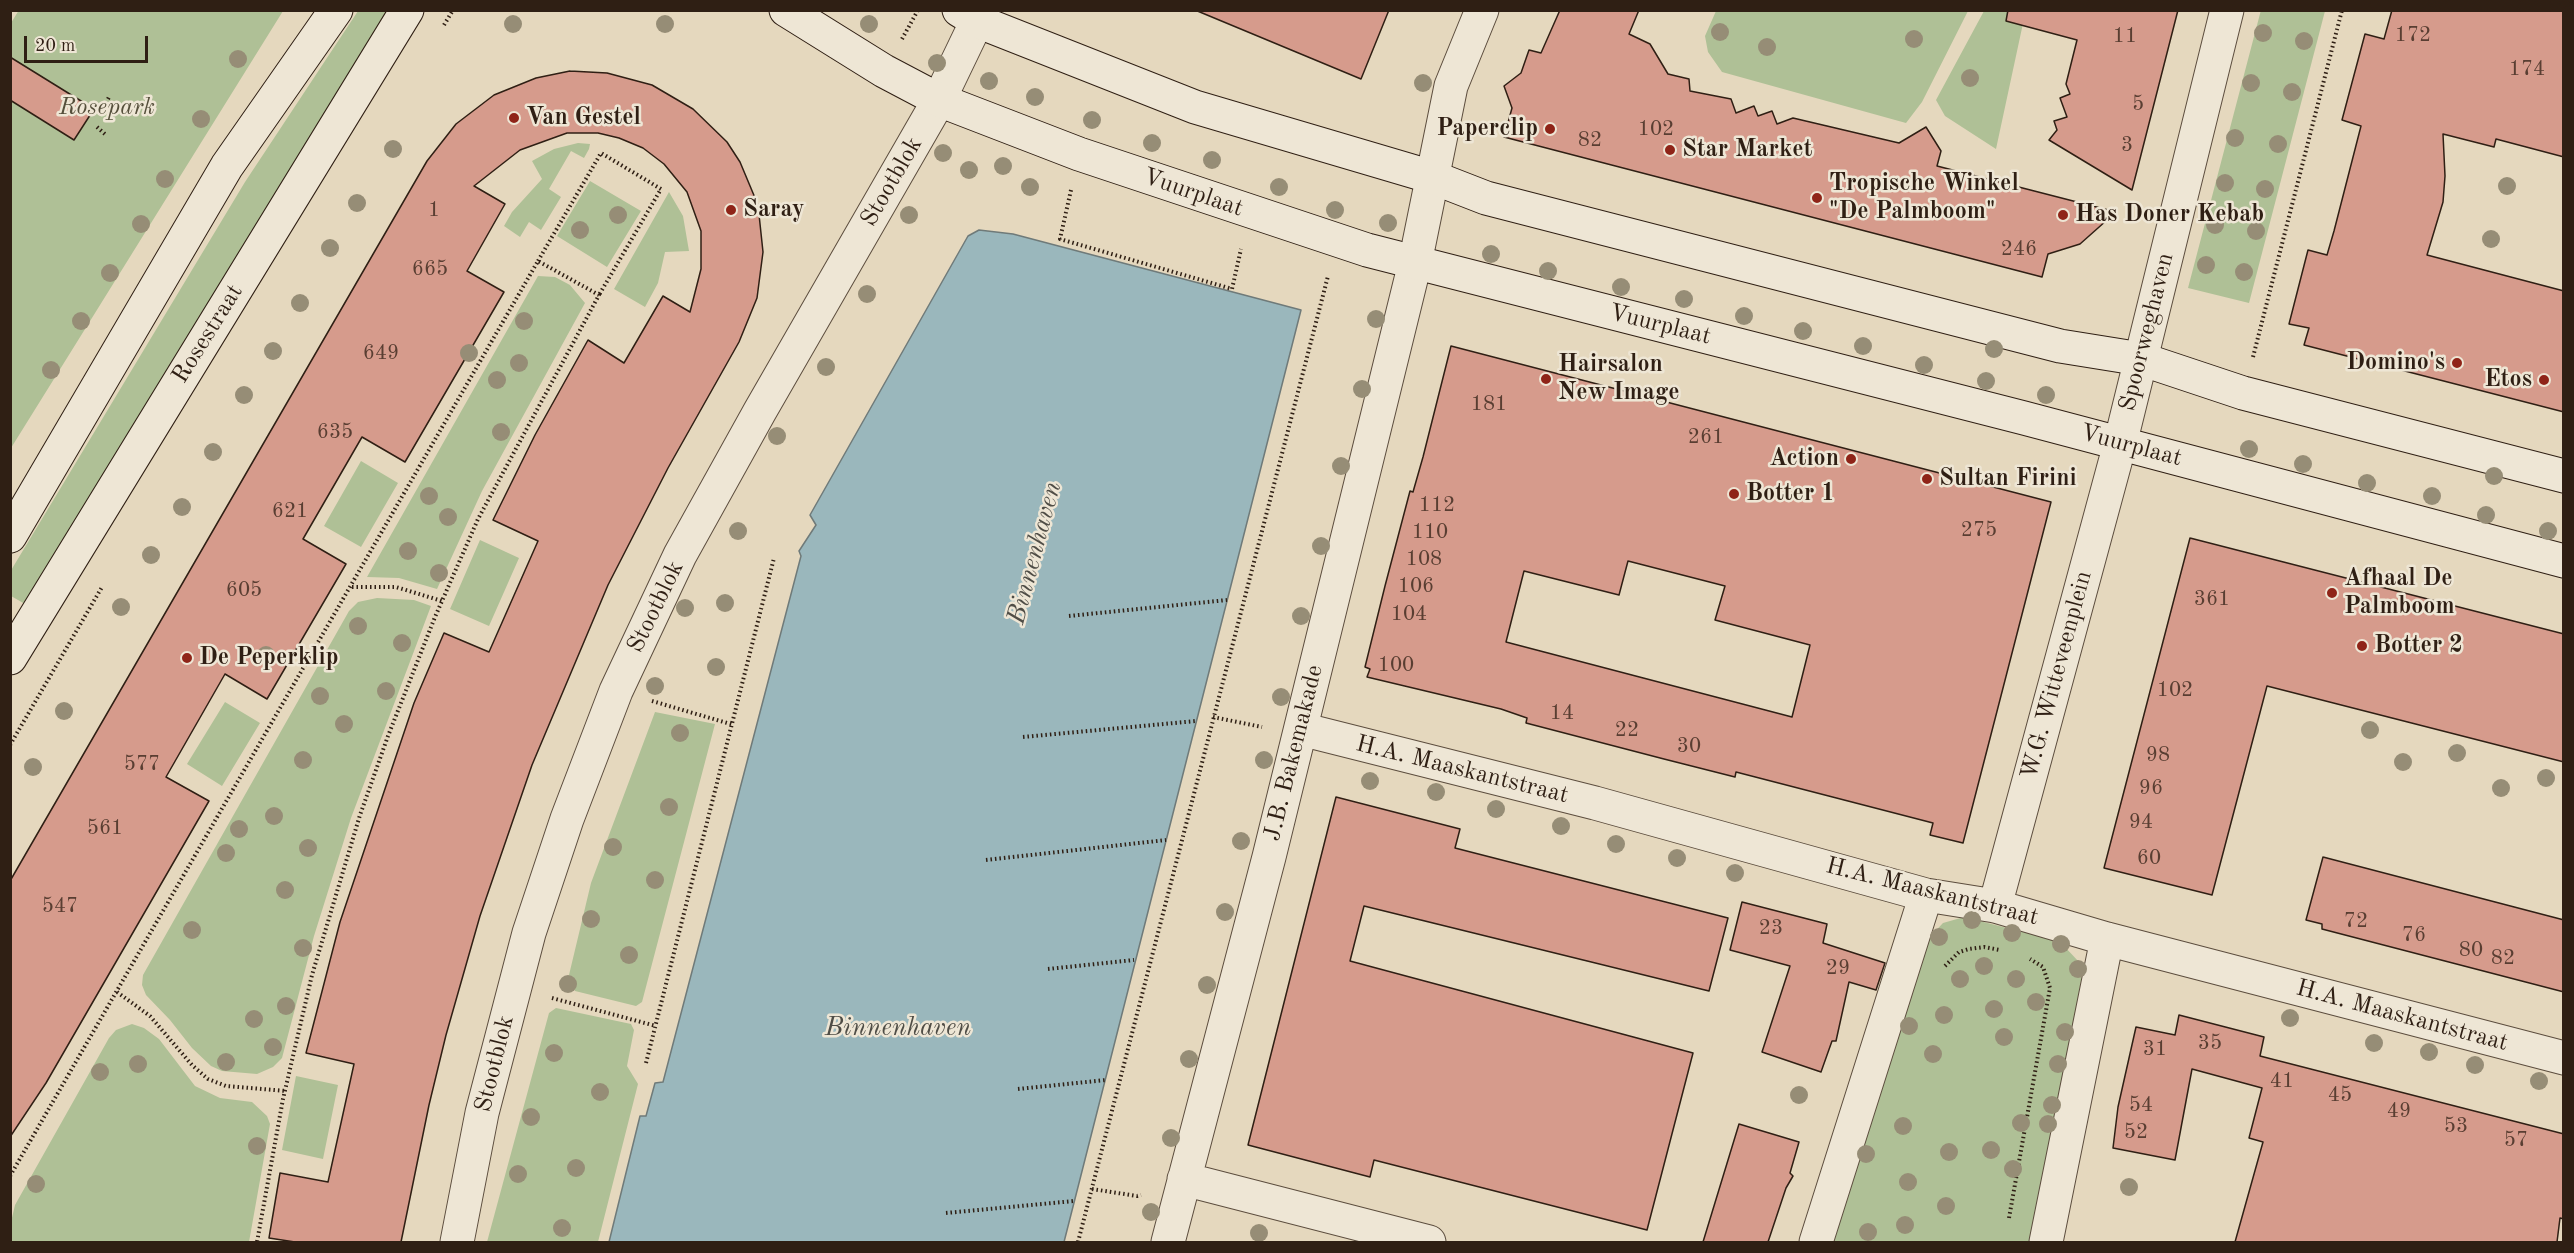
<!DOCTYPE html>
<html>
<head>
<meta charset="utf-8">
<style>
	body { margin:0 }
	#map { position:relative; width:2574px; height:1253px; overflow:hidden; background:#e5d8be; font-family:"Old Standard TT",serif }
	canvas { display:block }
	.frame { position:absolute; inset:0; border:12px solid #2f1f14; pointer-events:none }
	.scale { position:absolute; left:24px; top:36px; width:124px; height:27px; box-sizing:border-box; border:3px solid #2f1f14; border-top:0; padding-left:8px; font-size:18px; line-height:21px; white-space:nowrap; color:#2f1f14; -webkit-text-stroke:4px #eee6d5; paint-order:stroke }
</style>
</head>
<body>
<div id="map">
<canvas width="2574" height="1253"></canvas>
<div class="frame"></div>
<div class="scale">20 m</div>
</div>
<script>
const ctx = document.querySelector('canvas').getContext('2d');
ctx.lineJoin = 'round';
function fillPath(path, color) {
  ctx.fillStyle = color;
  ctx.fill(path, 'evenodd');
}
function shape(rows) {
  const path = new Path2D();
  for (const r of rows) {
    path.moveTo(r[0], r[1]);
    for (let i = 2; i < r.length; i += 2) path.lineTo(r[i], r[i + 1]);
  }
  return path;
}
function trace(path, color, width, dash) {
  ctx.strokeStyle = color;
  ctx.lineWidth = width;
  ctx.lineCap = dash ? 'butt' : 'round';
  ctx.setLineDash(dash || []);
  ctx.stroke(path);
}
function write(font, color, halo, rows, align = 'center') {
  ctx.font = font + ' "Old Standard TT",serif';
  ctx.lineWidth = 5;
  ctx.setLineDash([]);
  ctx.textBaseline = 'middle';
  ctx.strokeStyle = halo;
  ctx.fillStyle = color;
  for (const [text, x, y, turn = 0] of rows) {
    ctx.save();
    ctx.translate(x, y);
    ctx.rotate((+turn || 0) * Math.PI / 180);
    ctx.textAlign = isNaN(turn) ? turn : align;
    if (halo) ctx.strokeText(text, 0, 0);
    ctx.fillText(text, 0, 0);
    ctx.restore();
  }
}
fillPath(shape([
	[19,10,283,11,11,448,11,23],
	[2261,10,2325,11,2249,303,2188,288],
	[358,11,389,11,25,604,11,596,10,572,245,182],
	[1716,11,1716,10,1968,11,1922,102,1906,123,1722,72,1708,52,1705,36],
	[1984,11,2024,11,2025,14,1996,149,1945,116,1936,100],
	[578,143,590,144,589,149,584,158,571,151,549,189,561,197,541,230,529,222,520,237,504,226,512,212,542,179,532,161,554,149],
	[590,181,641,211,607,267,557,236],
	[669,192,683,216,689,251,665,252,658,283,645,307,614,289],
	[538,276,555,277,570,285,585,303,482,491,437,589,399,578,367,577],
	[361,461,398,483,361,547,324,526],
	[480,540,519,558,489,626,450,609],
	[377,598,414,600,431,606,351,818,314,936,282,1058,273,1067,257,1074,222,1071,211,1066,192,1048,170,1020,146,995,142,985,143,975,349,611,358,602],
	[225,702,260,723,222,786,187,764],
	[655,712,715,724,642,1002,636,1006,575,991,569,975,591,883],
	[1964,917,2054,940,2064,946,2079,962,2082,975,2034,1242,1830,1242,1926,941,1943,923],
	[556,1008,631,1024,634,1030,627,1066,638,1084,598,1242,487,1242,549,1013],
	[132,1024,144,1028,159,1039,195,1086,220,1098,252,1102,267,1116,270,1124,249,1242,11,1242,11,1222,15,1205,109,1038,116,1030],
	[296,1076,338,1085,323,1159,282,1150]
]), '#afc096');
const water = shape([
	[979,230,1013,234,1301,310,1064,1242,609,1242,640,1116,646,1116,655,1083,663,1082,801,556,799,551,816,525,810,515,968,236,979,230]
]);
fillPath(water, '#9ab7bc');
trace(water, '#6f7a79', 1.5);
const building = shape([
	[1195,10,1389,10,1361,79,1195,10],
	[1560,10,1639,10,1629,34,1650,44,1668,74,1689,79,1690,91,1731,99,1736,113,1754,106,1758,116,1772,111,1777,124,1793,118,1899,143,1926,127,1941,151,1937,166,2116,212,2080,244,2048,254,2042,277,1504,137,1512,108,1504,86,1521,73,1529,50,1541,53,1560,10],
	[2008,10,2178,10,2132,190,2049,140,2057,130,2054,121,2067,117,2060,98,2070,94,2066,84,2077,40,2006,21,2008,10],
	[2392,10,2564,10,2564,157,2496,139,2494,147,2443,134,2445,176,2443,202,2427,255,2564,291,2564,412,2304,345,2309,328,2289,324,2308,250,2327,255,2334,231,2361,126,2342,120,2365,34,2384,39,2392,10],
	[10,57,94,109,74,140,10,100,10,57],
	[570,71,607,73,652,85,693,109,727,142,740,162,758,205,763,252,757,298,739,342,668,468,608,585,532,765,480,916,446,1035,429,1105,401,1242,295,1242,269,1238,280,1173,328,1182,354,1064,306,1053,340,922,414,703,444,633,489,652,538,541,493,520,535,435,588,340,624,363,663,296,690,312,701,269,701,231,687,192,664,164,643,148,619,138,598,133,567,133,520,150,474,186,505,204,467,271,504,292,405,462,362,437,303,539,346,564,267,699,225,674,166,777,209,801,46,1083,10,1137,10,881,427,161,456,124,494,95,536,78,570,71],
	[1451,346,2051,502,1963,843,1930,835,1933,823,1736,772,1735,777,1664,759,1526,723,1527,718,1501,709,1367,677,1370,669,1365,667,1385,586,1410,491,1413,492,1423,457,1451,346],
	[1628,561,1725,586,1715,620,1810,645,1792,717,1506,642,1524,571,1619,595,1628,561],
	[2190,538,2564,634,2564,762,2267,686,2212,895,2104,868,2190,538],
	[1336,797,1460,829,1455,848,1728,918,1709,991,1364,906,1350,961,1693,1053,1647,1230,1374,1160,1370,1177,1248,1145,1336,797],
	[2323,857,2564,920,2564,992,2322,929,2322,924,2306,920,2323,857],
	[1742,902,1827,924,1823,943,1885,963,1876,990,1849,982,1836,1041,1832,1041,1821,1072,1762,1052,1790,966,1730,950,1742,902],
	[2179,1015,2264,1037,2260,1056,2564,1134,2564,1219,2560,1218,2557,1242,2235,1242,2263,1142,2249,1138,2262,1088,2192,1069,2175,1160,2113,1148,2118,1107,2136,1027,2175,1035,2179,1015],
	[1739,1124,1799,1142,1790,1173,1793,1176,1786,1188,1768,1242,1703,1242,1739,1124]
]);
fillPath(building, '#d69b8c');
trace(building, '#2f1f14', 1.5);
const street = shape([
	[1301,729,1595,803,1926,895,1995,906,2107,939,2564,1058],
	[1995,906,2120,444,2227,10],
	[1184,1179,1429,1242],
	[457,1242,482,1113,529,933,567,819,616,691,680,555,760,411,939,100,977,21],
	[1168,1242,1269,857,1415,263,1451,86,1482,10],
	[1816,1242,1926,895],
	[2046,1242,2107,939]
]);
const secondary = shape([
	[786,10,884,71,939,100,1079,154,1367,250,2024,418,2564,561],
	[959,10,977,21,1195,107,1432,177,1486,198,2060,346,2141,359,2243,393,2564,476],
	[10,536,227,166,336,10],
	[10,658,407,10]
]);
trace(street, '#5c4d3e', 35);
trace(secondary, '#2f1f14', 35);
trace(shape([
	[444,25,453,10],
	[902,39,918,10],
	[108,99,110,95],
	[97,127,106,135],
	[1071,190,1060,239,1232,289,1241,249],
	[538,261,601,153,661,189,599,295],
	[2253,357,2342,10],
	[352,587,396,587,442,601],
	[1069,616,1227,600],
	[652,701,734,725],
	[1213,717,1262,727],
	[1023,737,1196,721],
	[10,745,102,587],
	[986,860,1166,840],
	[1945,966,1959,952,1969,949,1984,947,2000,950],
	[1048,969,1134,960],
	[117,992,150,1016,192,1065,208,1079,226,1086,286,1091],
	[552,998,656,1026],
	[646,1063,774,558],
	[1018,1089,1106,1080],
	[10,1176,538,261,599,295,478,519,435,617,388,736,360,815,312,975,283,1099,257,1242],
	[1092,1189,1137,1196,1141,1195],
	[946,1213,1074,1201],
	[2009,1218,2050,988,2043,967,2030,959],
	[1078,1242,1328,276]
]), '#2f1f14', 4, [1.5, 3]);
trace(street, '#eee6d5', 33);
trace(secondary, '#eee6d5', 33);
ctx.fillStyle = '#968d76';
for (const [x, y] of [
	[513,24],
	[665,24],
	[869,24],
	[1720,32],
	[2263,33],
	[1914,39],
	[2304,41],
	[1767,47],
	[238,59],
	[937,63],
	[1970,78],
	[989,81],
	[1423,83],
	[2251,83],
	[2292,92],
	[1035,97],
	[201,119],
	[1092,120],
	[2235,138],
	[1152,143],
	[2278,144],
	[393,149],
	[943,153],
	[1212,160],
	[1003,166],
	[969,170],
	[165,179],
	[2225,183],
	[2507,186],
	[1030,187],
	[1279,187],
	[2265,189],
	[357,203],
	[1335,210],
	[618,215],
	[909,215],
	[1388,223],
	[141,224],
	[2215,225],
	[580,230],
	[2256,231],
	[2491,239],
	[330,248],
	[1491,254],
	[2206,265],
	[1548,271],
	[2244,272],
	[110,273],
	[1621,287],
	[867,294],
	[1684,299],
	[300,303],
	[1744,316],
	[1376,319],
	[81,321],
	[524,321],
	[1803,331],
	[1863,346],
	[1994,349],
	[273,351],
	[469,353],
	[519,363],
	[1924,365],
	[826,367],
	[51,370],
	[497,380],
	[1986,381],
	[1362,389],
	[244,395],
	[2046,395],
	[501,432],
	[777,436],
	[2249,449],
	[213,452],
	[2303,464],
	[1341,466],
	[2494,476],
	[2367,483],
	[429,496],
	[2432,496],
	[182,507],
	[2486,515],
	[448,517],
	[738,531],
	[2548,531],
	[1321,546],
	[408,551],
	[151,555],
	[439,573],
	[725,603],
	[121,607],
	[685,608],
	[1301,616],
	[358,626],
	[402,643],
	[266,655],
	[716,667],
	[655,686],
	[386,691],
	[320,696],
	[1281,697],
	[64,711],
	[344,724],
	[2370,730],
	[680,733],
	[2457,753],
	[303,760],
	[1264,760],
	[2403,762],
	[33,767],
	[2546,778],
	[1370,781],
	[2501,788],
	[1436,792],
	[669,807],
	[1496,809],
	[274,816],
	[1561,826],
	[239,829],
	[1241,841],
	[1616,844],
	[613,847],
	[308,848],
	[226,853],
	[1677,858],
	[1735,873],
	[655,880],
	[285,890],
	[1225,912],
	[591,919],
	[1972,920],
	[192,930],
	[2012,933],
	[1939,937],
	[2061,944],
	[303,948],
	[629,955],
	[1984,966],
	[2078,969],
	[1960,979],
	[2016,979],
	[568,984],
	[1207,985],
	[2036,1002],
	[286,1006],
	[1994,1009],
	[1944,1015],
	[2290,1018],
	[254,1019],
	[1909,1026],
	[2065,1032],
	[2004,1037],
	[2374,1043],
	[273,1047],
	[2429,1052],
	[554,1053],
	[1933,1054],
	[1189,1059],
	[226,1062],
	[138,1064],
	[2058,1064],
	[2475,1065],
	[100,1072],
	[2539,1081],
	[600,1092],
	[1799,1095],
	[2052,1105],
	[531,1117],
	[2021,1123],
	[2048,1124],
	[1903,1126],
	[1171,1138],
	[257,1146],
	[1991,1150],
	[1949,1152],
	[1866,1154],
	[576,1168],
	[2013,1169],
	[518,1174],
	[1908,1182],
	[36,1184],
	[2129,1187],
	[1946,1206],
	[1151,1212],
	[1905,1225],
	[562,1228],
	[1868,1232],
	[1259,1233]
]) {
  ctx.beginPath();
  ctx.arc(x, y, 9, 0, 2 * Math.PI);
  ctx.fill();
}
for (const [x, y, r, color] of [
	[514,118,6,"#8f2418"],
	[1550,129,6,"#8f2418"],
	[1670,150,6,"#8f2418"],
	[1817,198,6,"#8f2418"],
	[731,210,6,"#8f2418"],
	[2063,215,6,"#8f2418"],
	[2457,363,6,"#8f2418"],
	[1546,379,6,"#8f2418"],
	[2544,380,6,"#8f2418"],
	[1851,459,6,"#8f2418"],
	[1927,479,6,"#8f2418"],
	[1734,494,6,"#8f2418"],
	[2332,593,6,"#8f2418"],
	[2362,646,6,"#8f2418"],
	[187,658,6,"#8f2418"]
]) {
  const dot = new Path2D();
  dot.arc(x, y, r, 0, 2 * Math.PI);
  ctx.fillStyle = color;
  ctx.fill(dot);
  trace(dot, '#eee6d5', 2);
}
write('21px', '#593e32', null, [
	["172",2413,35],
	["11",2125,36],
	["174",2527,69],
	["5",2138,104],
	["102",1656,129],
	["82",1590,140],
	["3",2127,145],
	["1",434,210],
	["246",2019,249],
	["665",430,269],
	["649",381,353],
	["181",1489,404],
	["635",335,432],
	["261",1706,437],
	["112",1437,505],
	["621",290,511],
	["275",1979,530],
	["110",1430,532],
	["108",1424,559],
	["106",1416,586],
	["605",244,590],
	["361",2212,599],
	["104",1409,614],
	["100",1396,665],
	["102",2175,690],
	["14",1562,713],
	["22",1627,730],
	["30",1689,746],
	["98",2158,755],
	["577",142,764],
	["96",2151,788],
	["94",2141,822],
	["561",105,828],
	["60",2149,858],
	["547",60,906],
	["72",2356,921],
	["23",1771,928],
	["76",2414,935],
	["80",2471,950],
	["82",2503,958],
	["29",1838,968],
	["35",2210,1043],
	["31",2155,1049],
	["41",2282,1081],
	["45",2340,1095],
	["54",2141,1105],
	["49",2399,1111],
	["53",2456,1126],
	["52",2136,1132],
	["57",2516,1140]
]);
write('italic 24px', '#554f3b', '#eee6d5', [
	["Rosepark",107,108]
]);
write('bold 24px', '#2f1f14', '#eee6d5', [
	["Van Gestel",526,118],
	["Paperclip",1538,129,"right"],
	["Star Market",1682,150],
	["Tropische Winkel",1829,184],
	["\"De Palmboom\"",1829,212],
	["Saray",743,210],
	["Has Doner Kebab",2075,215],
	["Domino's",2445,363,"right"],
	["Hairsalon",1558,365],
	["New Image",1558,393],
	["Etos",2532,380,"right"],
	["Action",1839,459,"right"],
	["Sultan Firini",1939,479],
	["Botter 1",1746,494],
	["Afhaal De",2344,579],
	["Palmboom",2344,607],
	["Botter 2",2374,646],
	["De Peperklip",199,658]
], 'left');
write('24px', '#2f1f14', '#eee6d5', [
	["Stootblok",892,182,-60],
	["Vuurplaat",1193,193,19],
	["Vuurplaat",1660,325,14],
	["Spoorweghaven",2147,332,-76],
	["Rosestraat",208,334,-58],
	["Vuurplaat",2131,446,15],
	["Stootblok",656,607,-64],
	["W.G. Witteveenplein",2057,675,-75],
	["J.B. Bakemakade",1294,753,-76],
	["H.A. Maaskantstraat",1462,770,14],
	["H.A. Maaskantstraat",1932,892,14],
	["H.A. Maaskantstraat",2402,1016,15],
	["Stootblok",495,1064,-76]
]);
write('italic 26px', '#4f4d46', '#eee6d5', [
	["Binnenhaven",1035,553,-75],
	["Binnenhaven",898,1028]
]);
</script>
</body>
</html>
